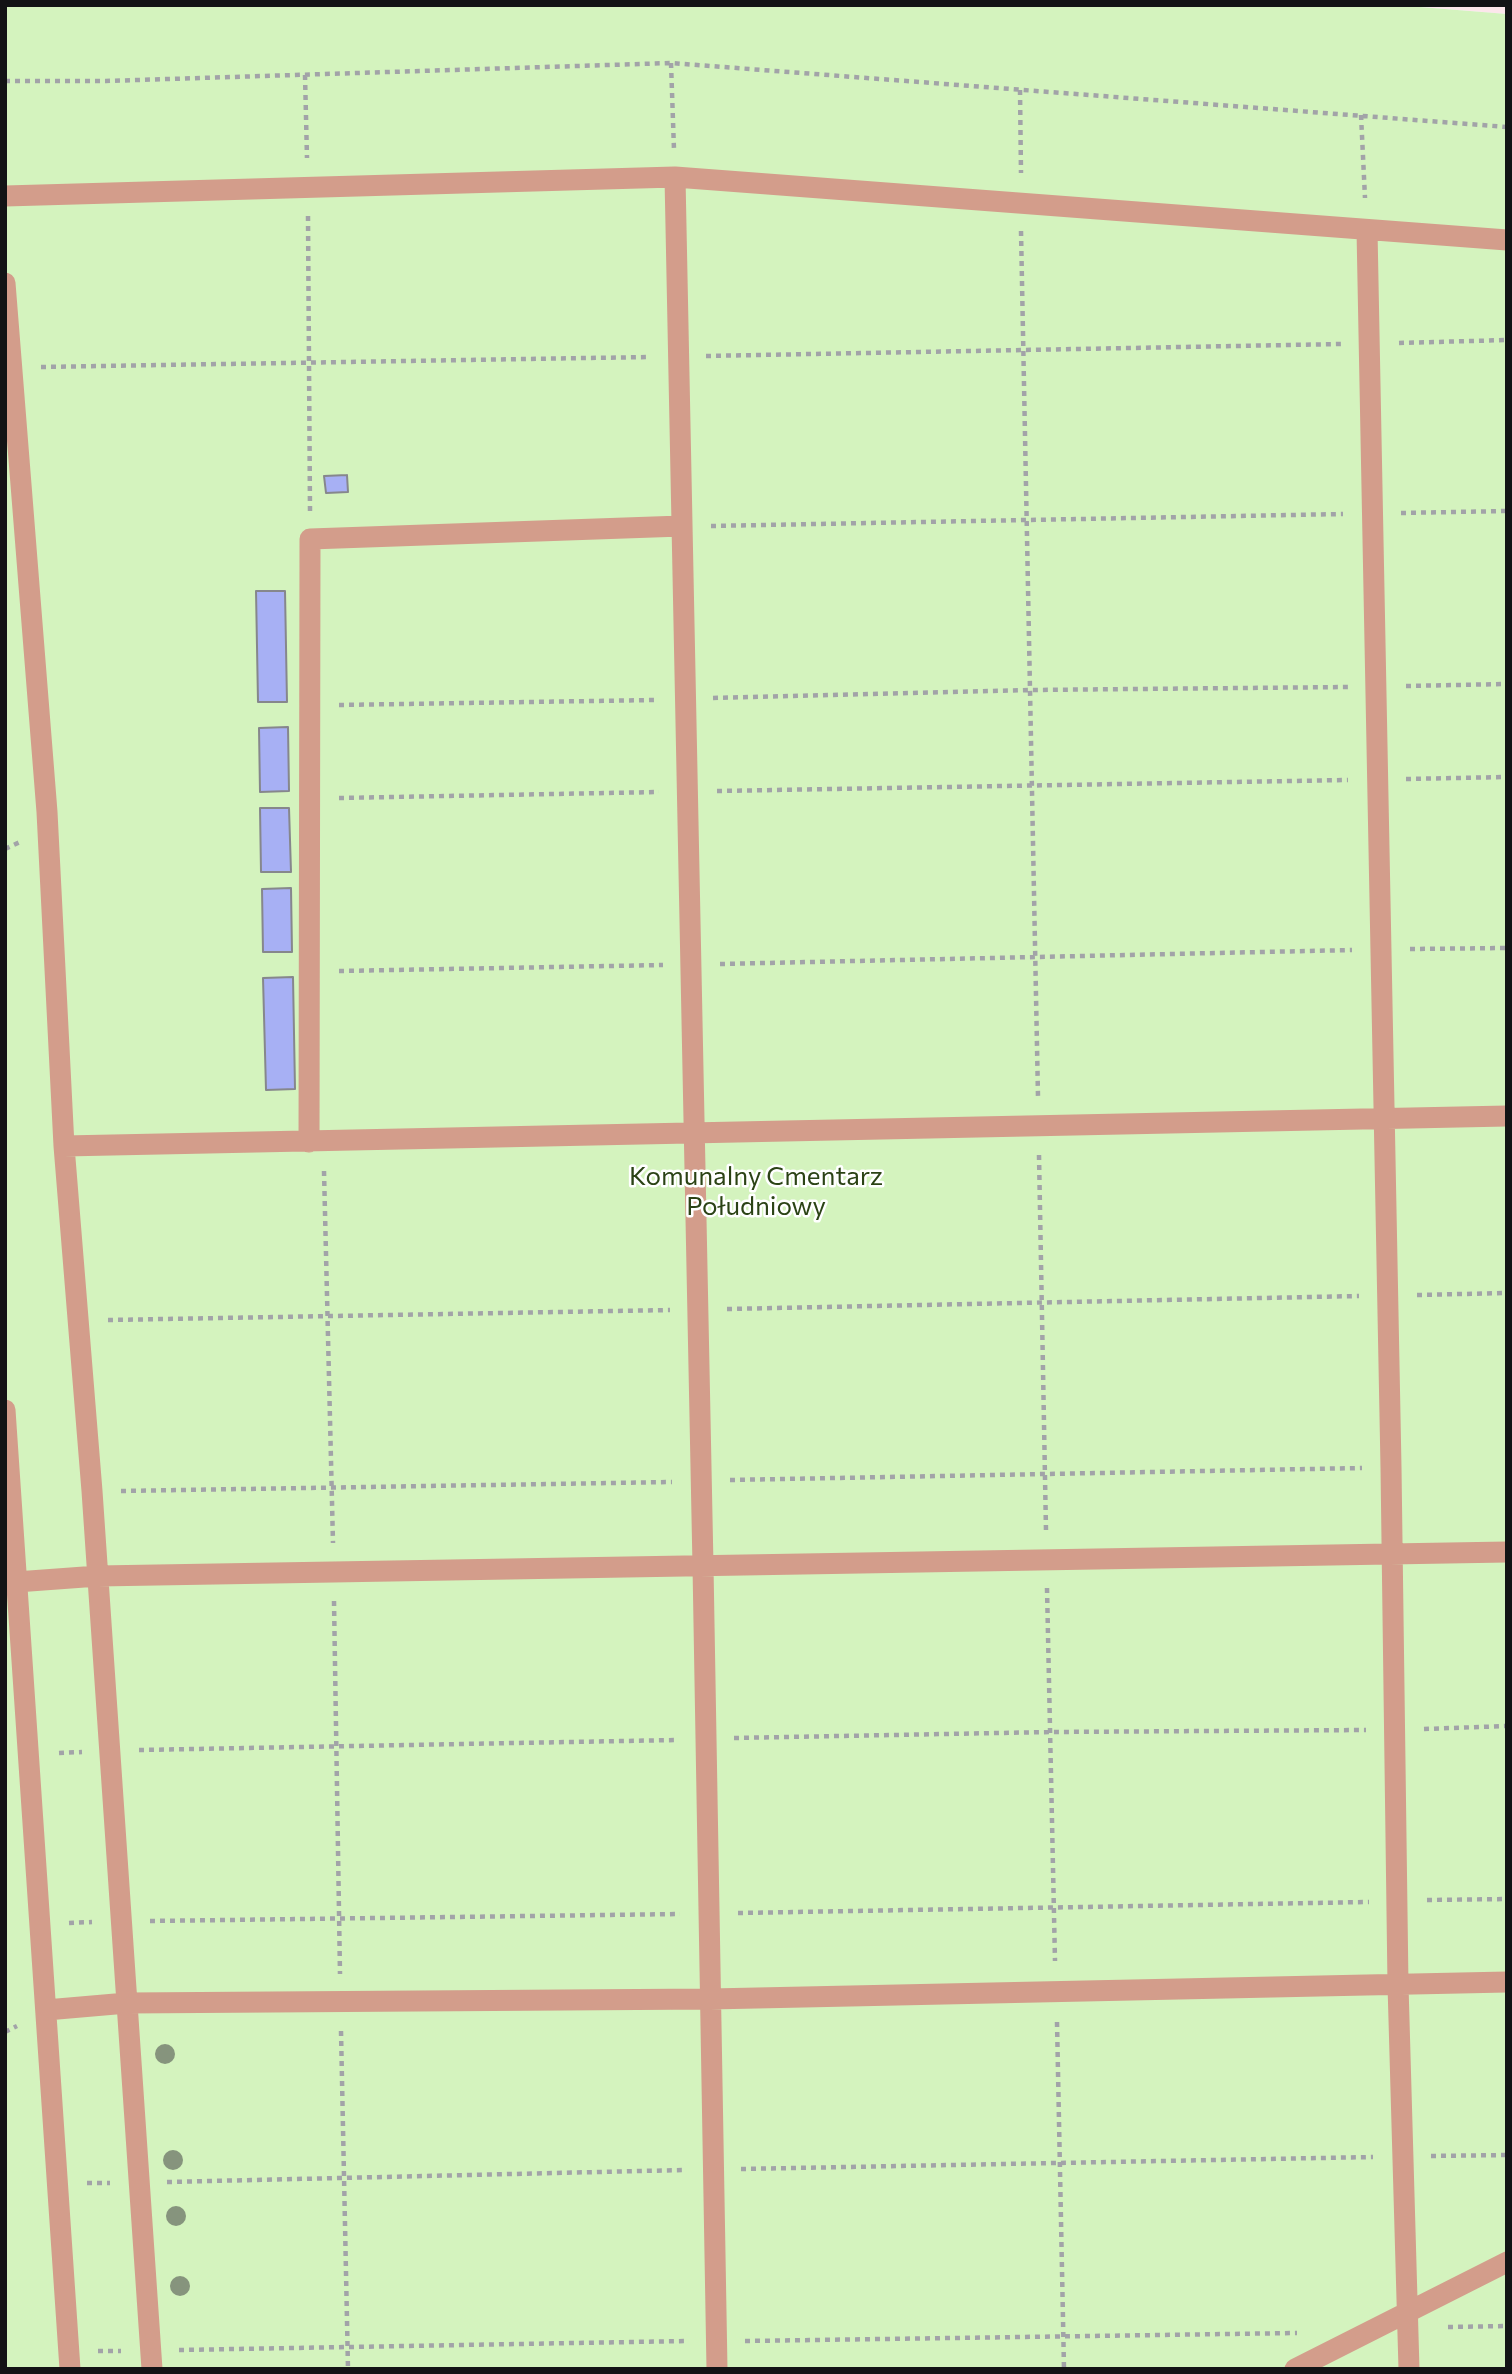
<!DOCTYPE html>
<html>
<head>
<meta charset="utf-8">
<style>
	body { margin:0 }
	#map { position:relative; width:1512px; height:2374px; overflow:hidden; background:#f5f6fc; font-family:Commissioner,sans-serif }
	canvas { display:block }
	.frame { position:absolute; inset:0; border:7px solid #121315; pointer-events:none }
</style>
</head>
<body>
<div id="map">
<canvas width="1512" height="2374"></canvas>
<div class="frame"></div>
</div>
<script>
const ctx = document.querySelector('canvas').getContext('2d');
ctx.lineJoin = 'round';
function fillPath(path, color) {
  ctx.fillStyle = color;
  ctx.fill(path, 'evenodd');
}
function shape(rows) {
  const path = new Path2D();
  for (const r of rows) {
    path.moveTo(r[0], r[1]);
    for (let i = 2; i < r.length; i += 2) path.lineTo(r[i], r[i + 1]);
  }
  return path;
}
function trace(path, color, width, dash) {
  ctx.strokeStyle = color;
  ctx.lineWidth = width;
  ctx.lineCap = dash ? 'butt' : 'round';
  ctx.setLineDash(dash || []);
  ctx.stroke(path);
}
function write(font, color, halo, rows, align = 'center') {
  ctx.font = font + ' Commissioner,sans-serif';
  ctx.lineWidth = 5;
  ctx.setLineDash([]);
  ctx.textBaseline = 'middle';
  ctx.strokeStyle = halo;
  ctx.fillStyle = color;
  for (const [text, x, y, turn = 0] of rows) {
    ctx.save();
    ctx.translate(x, y);
    ctx.rotate((+turn || 0) * Math.PI / 180);
    ctx.textAlign = isNaN(turn) ? turn : align;
    if (halo) ctx.strokeText(text, 0, 0);
    ctx.fillText(text, 0, 0);
    ctx.restore();
  }
}
fillPath(shape([
	[1396,5,1507,5,1507,14]
]), '#fce6eb');
fillPath(shape([
	[5,5,1395,5,1507,14,1507,2369,5,2369]
]), '#d4f3be');
const building = shape([
	[347,475,348,492,326,493,324,476,347,475],
	[256,591,285,591,287,702,258,702,256,591],
	[288,727,289,791,260,792,259,728,288,727],
	[260,808,289,808,291,872,261,872,260,808],
	[291,888,292,952,263,952,262,889,291,888],
	[293,977,295,1089,266,1090,263,978,293,977]
]);
fillPath(building, '#a7b0f4');
trace(building, '#86878c', 2);
trace(shape([
	[671,63,674,150],
	[305,75,307,158],
	[5,81,106,81,671,63,1507,127],
	[1020,90,1021,173],
	[1361,115,1365,198],
	[308,216,310,511],
	[1021,231,1038,1097],
	[1399,343,1507,340],
	[706,356,1341,344],
	[41,367,649,357],
	[1401,513,1507,511],
	[711,526,1343,514],
	[1406,686,1507,684],
	[713,698,1030,690,1348,687],
	[339,705,656,700],
	[1406,779,1507,777],
	[717,791,1348,780],
	[339,798,659,792],
	[5,849,20,842],
	[1410,949,1507,948],
	[720,964,1352,950],
	[339,971,663,965],
	[1039,1155,1046,1531],
	[324,1171,333,1543],
	[1417,1295,1507,1293],
	[727,1309,1359,1296],
	[108,1320,670,1310],
	[730,1480,1362,1468],
	[121,1491,672,1482],
	[1047,1588,1055,1961],
	[334,1601,340,1974],
	[1424,1729,1507,1726],
	[734,1738,1051,1732,1366,1730],
	[139,1750,677,1740],
	[59,1753,82,1752],
	[1427,1900,1507,1899],
	[738,1913,1369,1902],
	[150,1921,680,1914],
	[69,1923,92,1922],
	[1057,2022,1064,2369],
	[341,2031,348,2369],
	[5,2032,17,2026],
	[1431,2156,1507,2155],
	[741,2169,1373,2157],
	[167,2182,684,2170],
	[87,2183,110,2183],
	[1448,2327,1507,2326],
	[745,2341,1297,2333],
	[179,2350,688,2341],
	[98,2351,121,2351]
]), '#a2a3a8', 4.5, [5, 5]);
trace(shape([
	[675,177,703,1566,717,2369],
	[5,196,675,177,1507,240],
	[1367,230,1391,1467,1398,1985,1409,2369],
	[5,283,47,812,64,1146,92,1491,152,2369],
	[309,1142,310,539,682,526],
	[64,1146,1507,1116],
	[5,1410,70,2369],
	[16,1582,98,1576,1507,1552],
	[46,2010,127,2003,710,1999,1507,1982],
	[1295,2369,1507,2262]
]), '#d39d8b', 21);
ctx.fillStyle = '#86947d';
for (const [x, y] of [
	[165,2054],
	[173,2160],
	[176,2216],
	[180,2286]
]) {
  ctx.beginPath();
  ctx.arc(x, y, 10, 0, 2 * Math.PI);
  ctx.fill();
}
write('26px', '#2b4315', '#fff', [
	["Komunalny Cmentarz",756,1176],
	["Południowy",756,1206]
]);
</script>
</body>
</html>
